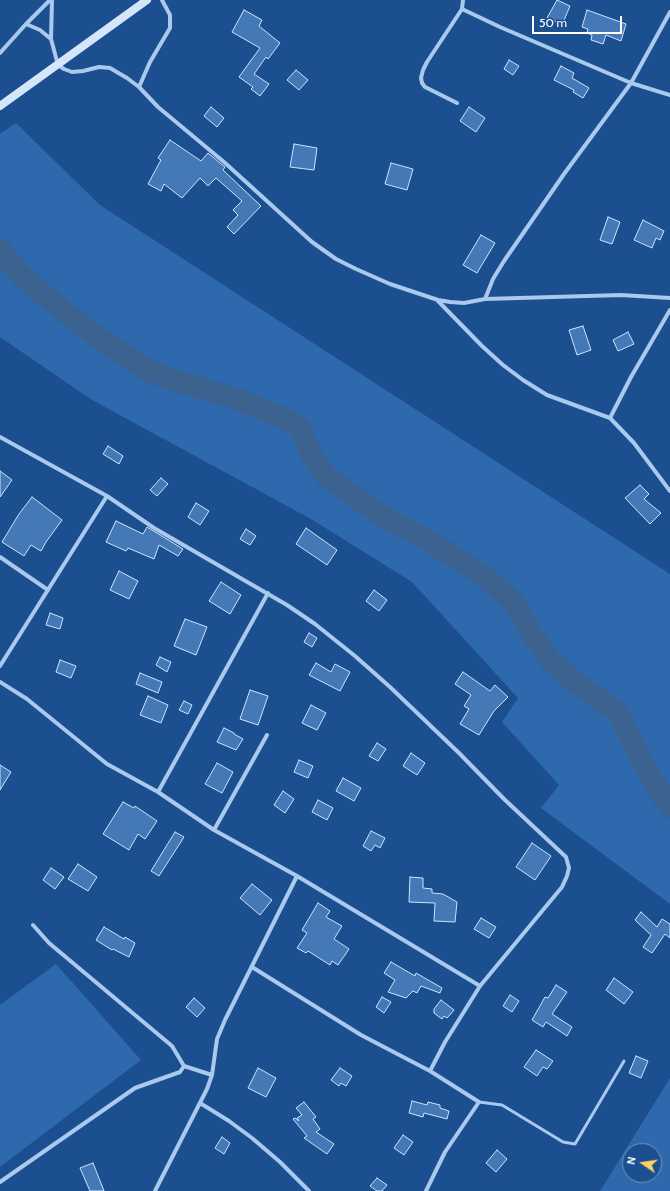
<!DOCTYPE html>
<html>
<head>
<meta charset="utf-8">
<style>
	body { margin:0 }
	#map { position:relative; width:670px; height:1191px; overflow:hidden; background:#1b4f8f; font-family:Cabin,sans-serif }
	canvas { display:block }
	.north { position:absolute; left:622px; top:1143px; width:40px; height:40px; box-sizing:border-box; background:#1b4f8f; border:1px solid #7695bc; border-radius:50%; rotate:283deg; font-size:11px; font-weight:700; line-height:16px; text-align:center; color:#fff }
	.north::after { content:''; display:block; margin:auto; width:14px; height:18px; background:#ffd166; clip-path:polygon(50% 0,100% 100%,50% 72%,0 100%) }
	.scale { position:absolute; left:532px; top:16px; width:90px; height:18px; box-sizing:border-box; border:2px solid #fff; border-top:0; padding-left:5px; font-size:12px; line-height:14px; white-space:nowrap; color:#fff; -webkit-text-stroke:3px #1b4f8f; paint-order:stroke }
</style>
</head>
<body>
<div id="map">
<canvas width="670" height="1191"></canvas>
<div class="north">N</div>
<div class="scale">50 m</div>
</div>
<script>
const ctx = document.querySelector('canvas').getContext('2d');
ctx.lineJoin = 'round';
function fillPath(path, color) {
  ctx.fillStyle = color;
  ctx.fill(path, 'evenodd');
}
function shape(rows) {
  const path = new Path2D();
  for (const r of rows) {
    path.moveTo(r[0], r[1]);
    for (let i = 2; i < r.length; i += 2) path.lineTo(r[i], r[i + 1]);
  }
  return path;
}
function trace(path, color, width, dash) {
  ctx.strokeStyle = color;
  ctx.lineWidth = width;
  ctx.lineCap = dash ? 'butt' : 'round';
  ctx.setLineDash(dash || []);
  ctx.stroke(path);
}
fillPath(shape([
	[16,123,100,205,670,574,670,904,541,808,559,785,502,722,518,698,412,582,311,519,92,400,0,337,0,134],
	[56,964,141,1060,0,1167,0,1005],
	[670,1078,670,1191,600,1191],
	[630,1151,654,1151,654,1175,630,1175]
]), '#2e69ad');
trace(shape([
	[0,250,20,274,34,287,93,334,147,370,170,379,237,399,285,419,301,428,310,453,326,476,387,519,426,539,487,578,515,604,531,633,550,660,573,681,618,713,644,765,666,802,670,807]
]), '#3c6290', 22);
const building = shape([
	[557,0,570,6,562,25,547,18,557,0],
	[244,10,262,20,259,26,280,43,268,59,266,57,254,74,269,84,260,96,251,89,253,87,239,77,260,48,232,32,244,10],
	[587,10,626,24,621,41,606,35,603,44,591,40,592,35,587,33,588,29,582,27,587,10],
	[509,60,519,66,513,75,504,69,509,60],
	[561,66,574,73,572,78,589,88,583,98,573,92,574,90,554,80,561,66],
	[296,70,308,80,299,90,287,80,296,70],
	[211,107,224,118,217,127,204,116,211,107],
	[469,107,485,118,476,132,460,121,469,107],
	[170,140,201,161,208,153,225,167,223,170,261,206,234,234,227,227,238,215,233,210,242,201,216,178,208,186,200,178,182,198,164,184,161,191,148,184,161,160,158,158,170,140],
	[294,144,317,148,314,170,290,167,294,144],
	[391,163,413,169,407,190,385,184,391,163],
	[608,217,620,222,612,244,600,240,608,217],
	[643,220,664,231,660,240,656,238,652,248,634,240,643,220],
	[481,235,495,243,477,273,463,265,481,235],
	[583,326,591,350,577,355,569,330,583,326],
	[628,332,634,344,618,351,613,340,628,332],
	[108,446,123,456,119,464,103,454,108,446],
	[0,471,12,480,0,497,0,471],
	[161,478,168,484,157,496,150,490,161,478],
	[640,485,649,494,644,499,661,513,650,524,625,498,640,485],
	[32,497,62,520,46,542,41,551,31,545,24,556,2,542,19,514,32,497],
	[196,503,209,511,200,525,188,517,196,503],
	[116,521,143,534,147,527,183,549,178,556,159,545,154,559,128,548,126,551,106,542,116,521],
	[306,528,337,550,327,565,296,544,306,528],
	[246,529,256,536,250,545,240,539,246,529],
	[119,571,138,581,129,599,110,590,119,571],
	[221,582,241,595,230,614,209,601,221,582],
	[374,590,387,600,379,611,366,601,374,590],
	[50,613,63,618,60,629,46,625,50,613],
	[185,619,207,627,196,655,174,646,185,619],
	[309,633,317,638,312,647,304,642,309,633],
	[160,657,171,662,167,672,156,665,160,657],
	[60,660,76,666,71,678,56,672,60,660],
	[316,663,331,672,335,664,350,672,340,691,309,675,316,663],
	[463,672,490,691,495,685,508,697,494,711,479,735,460,724,469,709,464,706,471,695,455,684,463,672],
	[140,673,162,682,158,693,136,684,140,673],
	[250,690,268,696,258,725,240,719,250,690],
	[148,696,168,705,161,723,140,715,148,696],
	[184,701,192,705,188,714,179,710,184,701],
	[311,705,326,713,317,730,302,723,311,705],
	[224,728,234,733,234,734,243,739,236,750,217,742,224,728],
	[377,743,386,749,378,761,369,756,377,743],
	[411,753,425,763,417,775,403,766,411,753],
	[299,760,313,766,308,778,294,772,299,760],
	[217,763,233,772,222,793,205,784,217,763],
	[0,765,11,772,0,790,0,765],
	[343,778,361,788,354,801,336,791,343,778],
	[283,791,294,799,285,813,274,805,283,791],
	[318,800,333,808,327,820,312,812,318,800],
	[123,802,134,808,135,806,157,821,145,839,138,834,129,850,103,834,123,802],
	[371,831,385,838,380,848,375,845,371,851,363,846,371,831],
	[175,832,184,837,159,876,151,871,175,832],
	[532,843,551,856,535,880,516,867,532,843],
	[78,864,97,877,88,891,68,879,78,864],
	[51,868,64,877,55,889,43,880,51,868],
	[410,877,423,878,423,888,432,889,432,893,443,894,457,902,455,922,434,921,435,903,409,902,410,877],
	[252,884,272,900,260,915,240,898,252,884],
	[318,903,330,911,326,917,342,926,334,939,349,949,338,965,332,961,330,965,308,951,306,953,297,948,307,933,302,930,318,903],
	[641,912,657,927,662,919,670,924,670,938,665,934,652,953,643,947,651,935,635,920,641,912],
	[481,918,496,927,489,938,474,929,481,918],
	[104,927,124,939,125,937,135,943,129,957,113,949,112,950,96,940,104,927],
	[391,962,415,976,416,973,442,988,440,993,421,986,417,993,413,991,406,998,388,992,395,980,384,973,391,962],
	[614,978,633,992,624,1004,606,990,614,978],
	[556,985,567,992,552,1014,572,1027,567,1036,546,1022,543,1027,532,1020,545,997,548,998,556,985],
	[510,995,519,1001,512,1012,503,1006,510,995],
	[382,997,391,1002,384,1013,376,1007,382,997],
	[194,998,205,1008,197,1017,186,1007,194,998],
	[441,1000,454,1010,447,1018,444,1016,442,1019,434,1013,434,1009,441,1000],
	[536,1050,553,1061,547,1069,543,1067,537,1076,524,1067,536,1050],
	[636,1056,648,1061,641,1078,629,1073,636,1056],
	[258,1068,276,1078,266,1097,248,1088,258,1068],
	[340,1068,352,1076,346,1086,341,1083,339,1086,331,1080,340,1068],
	[412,1101,427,1105,428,1102,440,1105,440,1108,449,1111,447,1119,424,1113,423,1117,409,1113,412,1101],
	[304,1102,316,1117,313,1119,320,1129,316,1132,334,1144,327,1154,304,1138,307,1136,293,1119,295,1118,299,1121,297,1118,302,1115,296,1108,304,1102],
	[403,1135,413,1142,404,1155,394,1148,403,1135],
	[222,1137,230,1143,224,1154,215,1148,222,1137],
	[497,1150,507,1159,496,1172,486,1163,497,1150],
	[93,1163,104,1191,90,1191,80,1168,93,1163],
	[377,1178,387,1185,382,1191,377,1191,370,1186,377,1178]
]);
fillPath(building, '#4478b7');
trace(building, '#cfe3fa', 1);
trace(shape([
	[479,1102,502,1105,563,1142,575,1144,624,1061]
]), '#a9c9ee', 3);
trace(shape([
	[52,0,51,39,58,65,64,69,72,72,83,71,99,67,110,68,127,78,139,87],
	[162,0,170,15,170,28,150,62,139,87,158,107,224,162,312,242,336,259,356,269,390,284,438,300,450,302,464,303,485,299,621,295,670,298],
	[462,9,500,27,631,83,670,95],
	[26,24,40,30,51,39],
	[0,53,26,24,50,0],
	[457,103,425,87,422,83,421,78,423,70,427,62,462,9,463,0],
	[485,299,493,279,504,261,564,174,631,83,670,12],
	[438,301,482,346,503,365,523,380,547,395,610,418,634,443,670,491],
	[610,418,631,377,670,310],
	[0,437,107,496,154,528,287,605,315,624,355,656,390,687,459,753,504,799,566,857,569,868,567,876,562,887,480,986,445,1042,430,1071,479,1102,445,1152,426,1191],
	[0,557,48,590],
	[0,666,107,496],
	[0,682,27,699,107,764,158,792,214,830,297,876,480,986],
	[158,792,268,593],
	[214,830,267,735],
	[33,925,49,943,172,1046,184,1066],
	[252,967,361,1035,430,1071],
	[200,1103,229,1121,252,1138,280,1162,309,1191],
	[0,1182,135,1088,180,1072,184,1066,212,1075],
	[155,1191,207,1089,212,1075,217,1039,225,1020,297,876]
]), '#a9c9ee', 4);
trace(shape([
	[0,106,147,0]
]), '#d6e6fa', 8);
</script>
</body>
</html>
